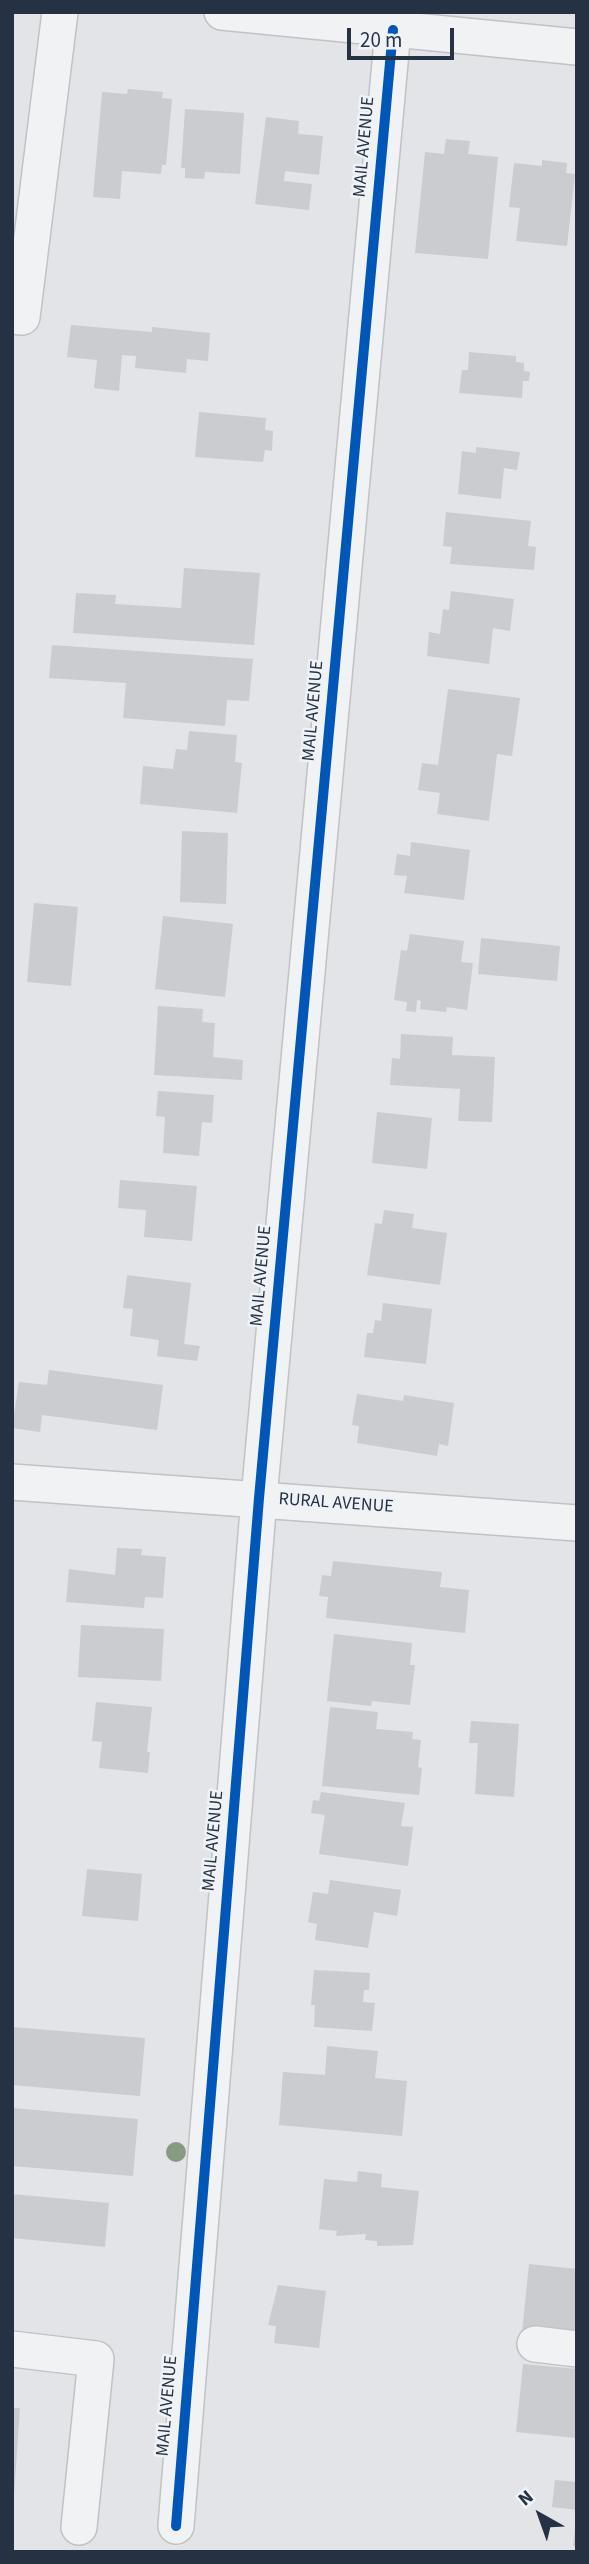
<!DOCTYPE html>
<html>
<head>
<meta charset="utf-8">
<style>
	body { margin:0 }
	#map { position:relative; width:589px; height:2564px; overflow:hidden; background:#e2e4e7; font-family:"Source Sans 3",sans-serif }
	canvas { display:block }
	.frame { position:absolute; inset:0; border:14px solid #263243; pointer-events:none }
	.north { position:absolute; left:505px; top:2480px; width:70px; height:70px; -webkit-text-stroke:5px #eff3f7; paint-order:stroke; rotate:320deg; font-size:19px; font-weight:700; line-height:28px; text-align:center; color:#263243 }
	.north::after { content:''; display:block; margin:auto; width:24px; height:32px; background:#263243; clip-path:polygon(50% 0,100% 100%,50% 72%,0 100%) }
	.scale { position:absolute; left:347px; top:28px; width:107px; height:32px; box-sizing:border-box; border:4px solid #263243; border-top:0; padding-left:9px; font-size:21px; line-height:24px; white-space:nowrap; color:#263243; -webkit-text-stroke:5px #eff3f7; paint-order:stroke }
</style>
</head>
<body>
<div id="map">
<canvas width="589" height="2564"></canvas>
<div class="frame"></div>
<div class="north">N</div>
<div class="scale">20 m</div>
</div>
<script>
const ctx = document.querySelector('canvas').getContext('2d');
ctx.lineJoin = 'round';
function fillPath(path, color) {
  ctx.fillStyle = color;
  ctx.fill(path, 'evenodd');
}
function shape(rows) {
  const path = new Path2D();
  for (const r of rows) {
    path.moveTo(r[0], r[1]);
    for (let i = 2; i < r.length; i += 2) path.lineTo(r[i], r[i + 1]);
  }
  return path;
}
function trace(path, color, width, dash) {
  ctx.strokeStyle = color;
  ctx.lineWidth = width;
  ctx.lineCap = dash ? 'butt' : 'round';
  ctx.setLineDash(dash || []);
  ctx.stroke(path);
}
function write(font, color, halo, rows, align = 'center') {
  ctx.font = font + ' "Source Sans 3",sans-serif';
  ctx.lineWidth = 5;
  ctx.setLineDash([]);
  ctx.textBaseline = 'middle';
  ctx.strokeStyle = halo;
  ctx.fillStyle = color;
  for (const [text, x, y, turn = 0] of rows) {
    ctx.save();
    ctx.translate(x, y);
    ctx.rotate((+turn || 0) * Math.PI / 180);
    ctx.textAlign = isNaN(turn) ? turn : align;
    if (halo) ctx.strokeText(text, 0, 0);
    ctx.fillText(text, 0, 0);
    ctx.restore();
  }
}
fillPath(shape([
	[128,89,163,92,162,98,172,99,166,165,162,165,161,174,122,171,120,199,93,197,102,92,127,94],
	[185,109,244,113,240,174,205,172,204,179,185,178,185,168,181,168],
	[266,117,299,121,298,134,323,136,319,175,285,171,284,181,312,184,309,210,255,204],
	[446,139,470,141,468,154,498,157,488,259,415,253,425,152,444,154],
	[542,160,567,163,566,173,575,174,567,246,516,241,520,208,509,207,514,163,542,166],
	[71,325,152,332,152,327,210,333,208,361,187,359,186,373,135,368,136,356,122,355,119,391,94,388,97,360,67,357],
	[469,352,516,356,516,362,524,363,524,371,530,372,529,381,523,381,522,398,459,393,462,370,468,370],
	[199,412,266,418,265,430,273,431,272,451,265,450,263,462,195,457],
	[476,447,520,452,517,470,504,468,501,499,458,494,462,451,476,453],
	[446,512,531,521,528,546,536,547,534,570,450,564,452,547,443,546],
	[184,568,260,573,254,645,73,633,76,593,116,595,115,604,181,608],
	[451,591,514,599,510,631,493,628,489,664,427,656,429,632,440,634,443,609,449,610],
	[52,645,253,659,249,701,227,700,225,726,123,718,126,683,49,678],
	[448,689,520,698,512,756,497,754,489,821,437,814,440,793,418,790,422,763,438,765],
	[189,731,237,735,235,762,242,763,237,813,140,804,143,766,173,769,176,749,187,750],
	[182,831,228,833,226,904,180,902],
	[411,842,470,850,464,900,404,893,407,876,394,875,397,854,410,856],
	[34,903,78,907,71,986,27,982],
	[163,916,233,924,225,997,155,989],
	[410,934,464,941,461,962,473,963,467,1010,447,1007,446,1012,420,1009,421,1001,417,1000,416,1012,406,1011,407,1002,394,1000,401,950,407,951],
	[481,938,560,946,557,981,478,974],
	[158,1006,203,1009,202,1022,215,1023,213,1057,243,1060,242,1080,154,1075],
	[401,1034,453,1037,452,1055,495,1057,492,1122,458,1121,460,1089,390,1085,392,1058,400,1059],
	[158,1091,214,1095,212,1123,202,1122,199,1156,163,1153,165,1117,156,1116],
	[377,1112,432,1118,427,1169,372,1163],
	[120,1180,197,1186,192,1241,144,1237,146,1210,118,1208],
	[384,1210,414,1214,412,1228,447,1233,440,1285,367,1275,375,1223,382,1224],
	[127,1275,191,1283,184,1344,200,1346,197,1361,157,1356,159,1340,130,1336,133,1309,123,1308],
	[383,1303,432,1309,426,1364,364,1357,367,1333,373,1333,375,1320,381,1321],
	[49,1370,163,1385,157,1430,42,1415,40,1432,12,1428,19,1382,47,1385],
	[357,1394,403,1401,404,1395,454,1403,448,1446,439,1444,437,1456,357,1443,359,1426,352,1425],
	[117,1548,142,1549,141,1555,166,1557,163,1598,145,1597,144,1608,66,1602,69,1569,115,1575],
	[333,1561,442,1572,440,1587,469,1590,465,1633,326,1618,328,1597,319,1596,322,1575,331,1576],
	[81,1625,164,1629,161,1681,78,1677],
	[334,1634,412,1643,410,1665,415,1665,410,1705,372,1701,371,1706,327,1701],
	[96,1702,152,1707,147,1752,150,1752,148,1773,99,1768,102,1742,92,1741],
	[330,1707,378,1712,376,1729,413,1732,412,1739,421,1740,418,1767,422,1768,419,1795,322,1786],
	[471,1721,519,1724,514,1797,475,1794,478,1743,469,1743],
	[321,1792,405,1803,401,1826,413,1827,408,1866,319,1854,325,1815,311,1813,313,1800,319,1801],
	[87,1869,142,1874,138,1921,82,1916],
	[330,1880,401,1890,397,1916,374,1912,368,1948,315,1940,317,1924,308,1922,313,1892,328,1894],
	[314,1970,370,1973,369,1990,364,1990,363,2002,375,2003,372,2031,314,2027,315,2005,311,2005],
	[12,2027,145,2038,140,2096,12,2085],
	[327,2046,378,2051,375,2078,407,2081,402,2136,279,2125,283,2072,325,2075],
	[12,2108,138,2119,133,2176,12,2166],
	[358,2171,382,2174,381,2187,419,2191,413,2245,377,2246,377,2241,365,2240,366,2234,336,2236,337,2231,319,2229,324,2179,357,2182],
	[12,2194,109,2203,105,2247,12,2238],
	[529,2264,577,2269,577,2338,522,2332],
	[278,2285,326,2291,319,2348,274,2343,276,2326,268,2325],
	[523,2364,577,2369,577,2438,516,2432],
	[12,2408,20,2408,14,2495,12,2495],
	[555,2480,577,2482,577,2510,552,2507],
	[575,2529,577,2529,577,2546,573,2546]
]), '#caccd0');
const minor = shape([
	[222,12,577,47],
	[12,316,22,317,60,12],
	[12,1482,577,1523],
	[535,2344,577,2349],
	[12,2349,96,2359,79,2527],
	[176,2526,259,1498,393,30]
]);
trace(minor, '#c0c2c5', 38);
trace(minor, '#f1f2f4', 35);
trace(shape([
	[176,2526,259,1498,393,30]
]), '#0057b8', 10);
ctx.fillStyle = '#879b83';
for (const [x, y] of [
	[176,2152]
]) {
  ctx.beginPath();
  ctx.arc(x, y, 10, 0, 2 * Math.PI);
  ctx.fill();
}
write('18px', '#263243', '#eff3f7', [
	["MAIL AVENUE",365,147,-85],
	["MAIL AVENUE",314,711,-85],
	["MAIL AVENUE",262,1276,-85],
	["RURAL AVENUE",336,1504,4],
	["MAIL AVENUE",214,1841,-85],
	["MAIL AVENUE",168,2406,-85]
]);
</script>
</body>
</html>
